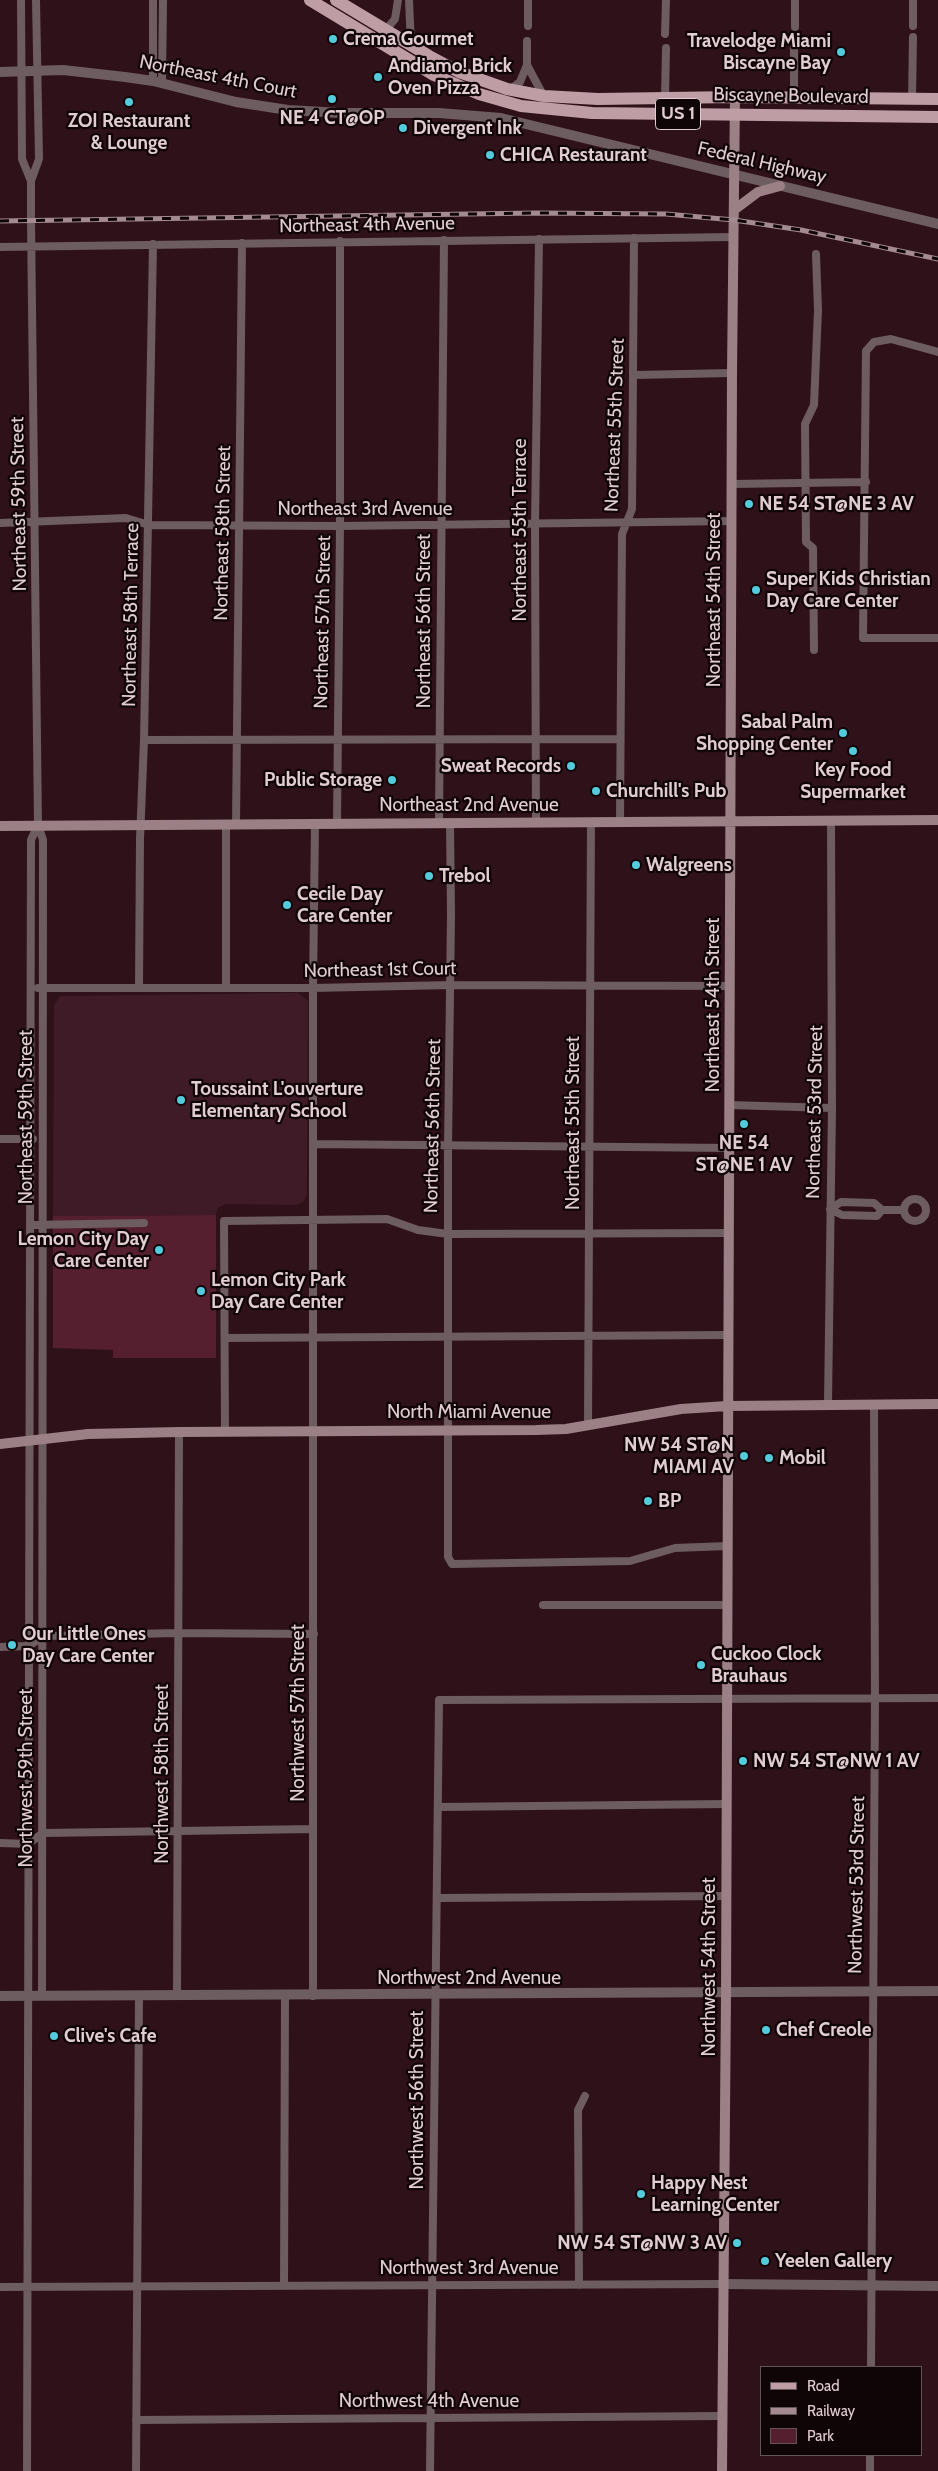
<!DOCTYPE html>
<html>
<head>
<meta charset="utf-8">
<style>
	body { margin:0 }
	#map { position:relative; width:938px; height:2471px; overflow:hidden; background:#2f111a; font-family:Cabin,sans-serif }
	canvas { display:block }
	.legend { position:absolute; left:760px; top:2366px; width:162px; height:90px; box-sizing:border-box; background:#0f0406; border:1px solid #635457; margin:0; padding:6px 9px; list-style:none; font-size:15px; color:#e1ccd1 }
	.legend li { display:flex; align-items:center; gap:10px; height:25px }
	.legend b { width:25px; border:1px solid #635457 }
</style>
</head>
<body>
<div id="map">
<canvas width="938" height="2471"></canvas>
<ul class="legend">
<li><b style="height:6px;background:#bf9da4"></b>Road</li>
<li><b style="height:6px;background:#a38b91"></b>Railway</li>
<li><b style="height:14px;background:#551f30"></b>Park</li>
</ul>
</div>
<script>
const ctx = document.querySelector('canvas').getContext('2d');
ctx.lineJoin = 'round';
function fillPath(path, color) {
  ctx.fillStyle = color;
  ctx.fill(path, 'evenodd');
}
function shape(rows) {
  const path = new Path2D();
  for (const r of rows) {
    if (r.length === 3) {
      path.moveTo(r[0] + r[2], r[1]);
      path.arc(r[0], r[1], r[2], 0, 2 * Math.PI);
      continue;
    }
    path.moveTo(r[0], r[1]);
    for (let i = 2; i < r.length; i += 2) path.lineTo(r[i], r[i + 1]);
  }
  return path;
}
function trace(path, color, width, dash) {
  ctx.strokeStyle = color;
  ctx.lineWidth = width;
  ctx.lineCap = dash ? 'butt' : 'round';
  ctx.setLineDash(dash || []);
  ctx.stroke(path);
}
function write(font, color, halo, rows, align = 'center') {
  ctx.font = font + ' Cabin,sans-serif';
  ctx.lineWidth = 4.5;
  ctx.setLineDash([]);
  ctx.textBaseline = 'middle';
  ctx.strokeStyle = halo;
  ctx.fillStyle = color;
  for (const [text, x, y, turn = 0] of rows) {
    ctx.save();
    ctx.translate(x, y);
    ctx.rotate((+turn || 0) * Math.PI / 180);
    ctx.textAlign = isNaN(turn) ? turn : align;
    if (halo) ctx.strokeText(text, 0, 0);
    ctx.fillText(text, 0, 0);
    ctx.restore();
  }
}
fillPath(shape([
	[298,993,308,1001,307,1195,303,1202,297,1205,225,1204,217,1209,216,1215,53,1216,54,1005,60,996]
]), '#3e1b26');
fillPath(shape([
	[216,1215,216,1358,113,1358,113,1350,53,1348,53,1216]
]), '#551f30');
trace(shape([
	[21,0,22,159,31,181],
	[36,0,39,159,31,181,31,220,38,825,43,840,42,1996],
	[409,0,411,45],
	[528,26,528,0],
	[913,26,913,0],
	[795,27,795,0],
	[382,28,389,26,395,19,398,0],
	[665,34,666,0],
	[527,41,527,65,543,95],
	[153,81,153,0],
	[162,83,163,0],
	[511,89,520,82,527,65],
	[665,98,666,48],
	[794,98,794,38],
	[912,99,913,37],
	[0,247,734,237],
	[938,352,891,339,874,342,866,351,863,638,938,638],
	[634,375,732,373],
	[732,484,866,482],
	[0,523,126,518,149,525,340,526,732,521],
	[814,650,813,548,806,542,805,424,814,405,818,310,816,254],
	[144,740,619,739],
	[439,822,444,240],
	[450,822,451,915,448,1146,448,1557,452,1564,630,1561,675,1548,727,1546],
	[536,822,535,524,539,239],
	[620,822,622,534,632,509,634,238],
	[337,823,340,526,340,241],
	[236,824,242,243],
	[139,987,140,839,144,740,153,244],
	[226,987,226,824],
	[38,988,313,988,451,985,730,986],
	[729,1105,832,1108],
	[0,1139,33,1139],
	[314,1144,729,1148],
	[915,1210,11],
	[882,1210,877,1216,842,1215,830,1209,841,1202,874,1203,882,1210,904,1210],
	[30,1225,144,1223],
	[225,1338,728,1335],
	[828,1404,832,1108,831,820],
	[588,1424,591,822],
	[225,1431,224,1221,387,1219,418,1230,448,1234,729,1233],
	[543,1605,727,1605],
	[0,1647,29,1646,42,1637,48,1636,177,1633,314,1634],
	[439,1807,727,1804],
	[0,1843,28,1844,43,1833,313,1829],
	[438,1898,727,1896],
	[177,1996,179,1432],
	[313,1996,313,988,315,823],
	[579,2285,578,2110,585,2096],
	[284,2286,285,1996],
	[0,2287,723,2284],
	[871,2367,875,1698,874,1404],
	[136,2420,722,2416],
	[27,2471,31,840,38,825],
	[136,2471,139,1996],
	[430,2471,439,1700,938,1698],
	[870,2471,870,2455]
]), '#6d5c60', 8);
trace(shape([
	[0,72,63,70,125,77,153,81,236,102,288,110,341,113,439,113,501,118,938,224],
	[0,1996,938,1991],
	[723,2284,938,2286]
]), '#6d5c60', 10);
trace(shape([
	[734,210,758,192,780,186],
	[0,826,938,820],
	[0,1444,88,1434,179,1432,536,1430,566,1429,681,1409,727,1406,938,1404],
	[722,2471,726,1993,732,373,735,97]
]), '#9b8186', 10);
trace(shape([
	[310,0,434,75,479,94,521,106,592,113,938,117],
	[336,0,429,56,459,72,507,89,544,96,598,99,735,97,938,99]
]), '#bf9da4', 12);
const rail = shape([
	[0,221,536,213,666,214,734,220,801,230,938,259]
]);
trace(rail, '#a38b91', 5);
trace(rail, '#0f0406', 3, [9]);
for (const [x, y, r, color] of [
	[333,39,5,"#54cadd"],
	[841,52,5,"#54cadd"],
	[378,77,5,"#54cadd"],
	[332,99,5,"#54cadd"],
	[129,102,5,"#54cadd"],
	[403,128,5,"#54cadd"],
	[490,155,5,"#54cadd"],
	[749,504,5,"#54cadd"],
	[756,590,5,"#54cadd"],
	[843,733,5,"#54cadd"],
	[853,751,5,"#54cadd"],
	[571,766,5,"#54cadd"],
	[392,780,5,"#54cadd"],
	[596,791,5,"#54cadd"],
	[636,865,5,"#54cadd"],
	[429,876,5,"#54cadd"],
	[287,905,5,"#54cadd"],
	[181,1100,5,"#54cadd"],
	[744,1124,5,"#54cadd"],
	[159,1250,5,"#54cadd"],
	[201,1291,5,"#54cadd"],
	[744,1456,5,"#54cadd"],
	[769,1458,5,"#54cadd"],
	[648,1501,5,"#54cadd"],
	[12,1645,5,"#54cadd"],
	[701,1665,5,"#54cadd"],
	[743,1761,5,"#54cadd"],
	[766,2030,5,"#54cadd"],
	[54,2036,5,"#54cadd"],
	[641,2194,5,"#54cadd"],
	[737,2243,5,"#54cadd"],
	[765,2261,5,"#54cadd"]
]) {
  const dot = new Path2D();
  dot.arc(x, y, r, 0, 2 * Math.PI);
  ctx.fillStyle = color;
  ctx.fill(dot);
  trace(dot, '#0f0406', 2);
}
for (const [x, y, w] of [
	[678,114,45]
]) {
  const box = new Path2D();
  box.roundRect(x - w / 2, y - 15.5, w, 31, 4);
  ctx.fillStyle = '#0f0406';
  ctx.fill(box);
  trace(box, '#e1ccd1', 1);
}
write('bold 18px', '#e1ccd1', null, [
	["US 1",678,114]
]);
write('bold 19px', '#e1ccd1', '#0f0406', [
	["Crema Gourmet",343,39],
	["Travelodge Miami",831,41,"right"],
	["Biscayne Bay",831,63,"right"],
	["Andiamo! Brick",388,66],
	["Oven Pizza",388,88],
	["NE 4 CT@OP",332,118,"center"],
	["ZOI Restaurant",129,121,"center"],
	["& Lounge",129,143,"center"],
	["Divergent Ink",413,128],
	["CHICA Restaurant",500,155],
	["NE 54 ST@NE 3 AV",759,504],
	["Super Kids Christian",766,579],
	["Day Care Center",766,601],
	["Sabal Palm",833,722,"right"],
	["Shopping Center",833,744,"right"],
	["Sweat Records",561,766,"right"],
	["Key Food",853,770,"center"],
	["Supermarket",853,792,"center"],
	["Public Storage",382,780,"right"],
	["Churchill's Pub",606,791],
	["Walgreens",646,865],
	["Trebol",439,876],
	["Cecile Day",297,894],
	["Care Center",297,916],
	["Toussaint L'ouverture",191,1089],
	["Elementary School",191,1111],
	["NE 54",744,1143,"center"],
	["ST@NE 1 AV",744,1165,"center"],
	["Lemon City Day",149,1239,"right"],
	["Care Center",149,1261,"right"],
	["Lemon City Park",211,1280],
	["Day Care Center",211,1302],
	["NW 54 ST@N",734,1445,"right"],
	["MIAMI AV",734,1467,"right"],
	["Mobil",779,1458],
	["BP",658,1501],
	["Our Little Ones",22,1634],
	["Day Care Center",22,1656],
	["Cuckoo Clock",711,1654],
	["Brauhaus",711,1676],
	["NW 54 ST@NW 1 AV",753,1761],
	["Chef Creole",776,2030],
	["Clive's Cafe",64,2036],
	["Happy Nest",651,2183],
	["Learning Center",651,2205],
	["NW 54 ST@NW 3 AV",727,2243,"right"],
	["Yeelen Gallery",775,2261]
], 'left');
write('19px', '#e1ccd1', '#0f0406', [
	["Northeast 4th Court",218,77,11],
	["Biscayne Boulevard",791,96,1],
	["Federal Highway",762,163,13],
	["Northeast 4th Avenue",367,225,-1],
	["Northeast 55th Street",615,425,-88],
	["Northeast 59th Street",19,504,-91],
	["Northeast 3rd Avenue",365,509],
	["Northeast 55th Terrace",520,530,-90],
	["Northeast 58th Street",223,533,-89],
	["Northeast 54th Street",714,600,-90],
	["Northeast 58th Terrace",131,615,-89],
	["Northeast 56th Street",424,621,-90],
	["Northeast 57th Street",323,622,-89],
	["Northeast 2nd Avenue",469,805],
	["Northeast 1st Court",380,970,-1],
	["Northeast 54th Street",713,1005,-90],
	["Northeast 53rd Street",815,1112,-89],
	["Northeast 59th Street",26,1117,-90],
	["Northeast 55th Street",573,1123,-90],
	["Northeast 56th Street",433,1126,-89],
	["North Miami Avenue",469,1412],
	["Northwest 57th Street",298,1713,-90],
	["Northwest 58th Street",162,1774,-90],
	["Northwest 59th Street",26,1778,-90],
	["Northwest 53rd Street",857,1885,-89],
	["Northwest 54th Street",709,1967,-90],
	["Northwest 2nd Avenue",469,1978],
	["Northwest 56th Street",417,2100,-90],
	["Northwest 3rd Avenue",469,2268],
	["Northwest 4th Avenue",429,2401]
]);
</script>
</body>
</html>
